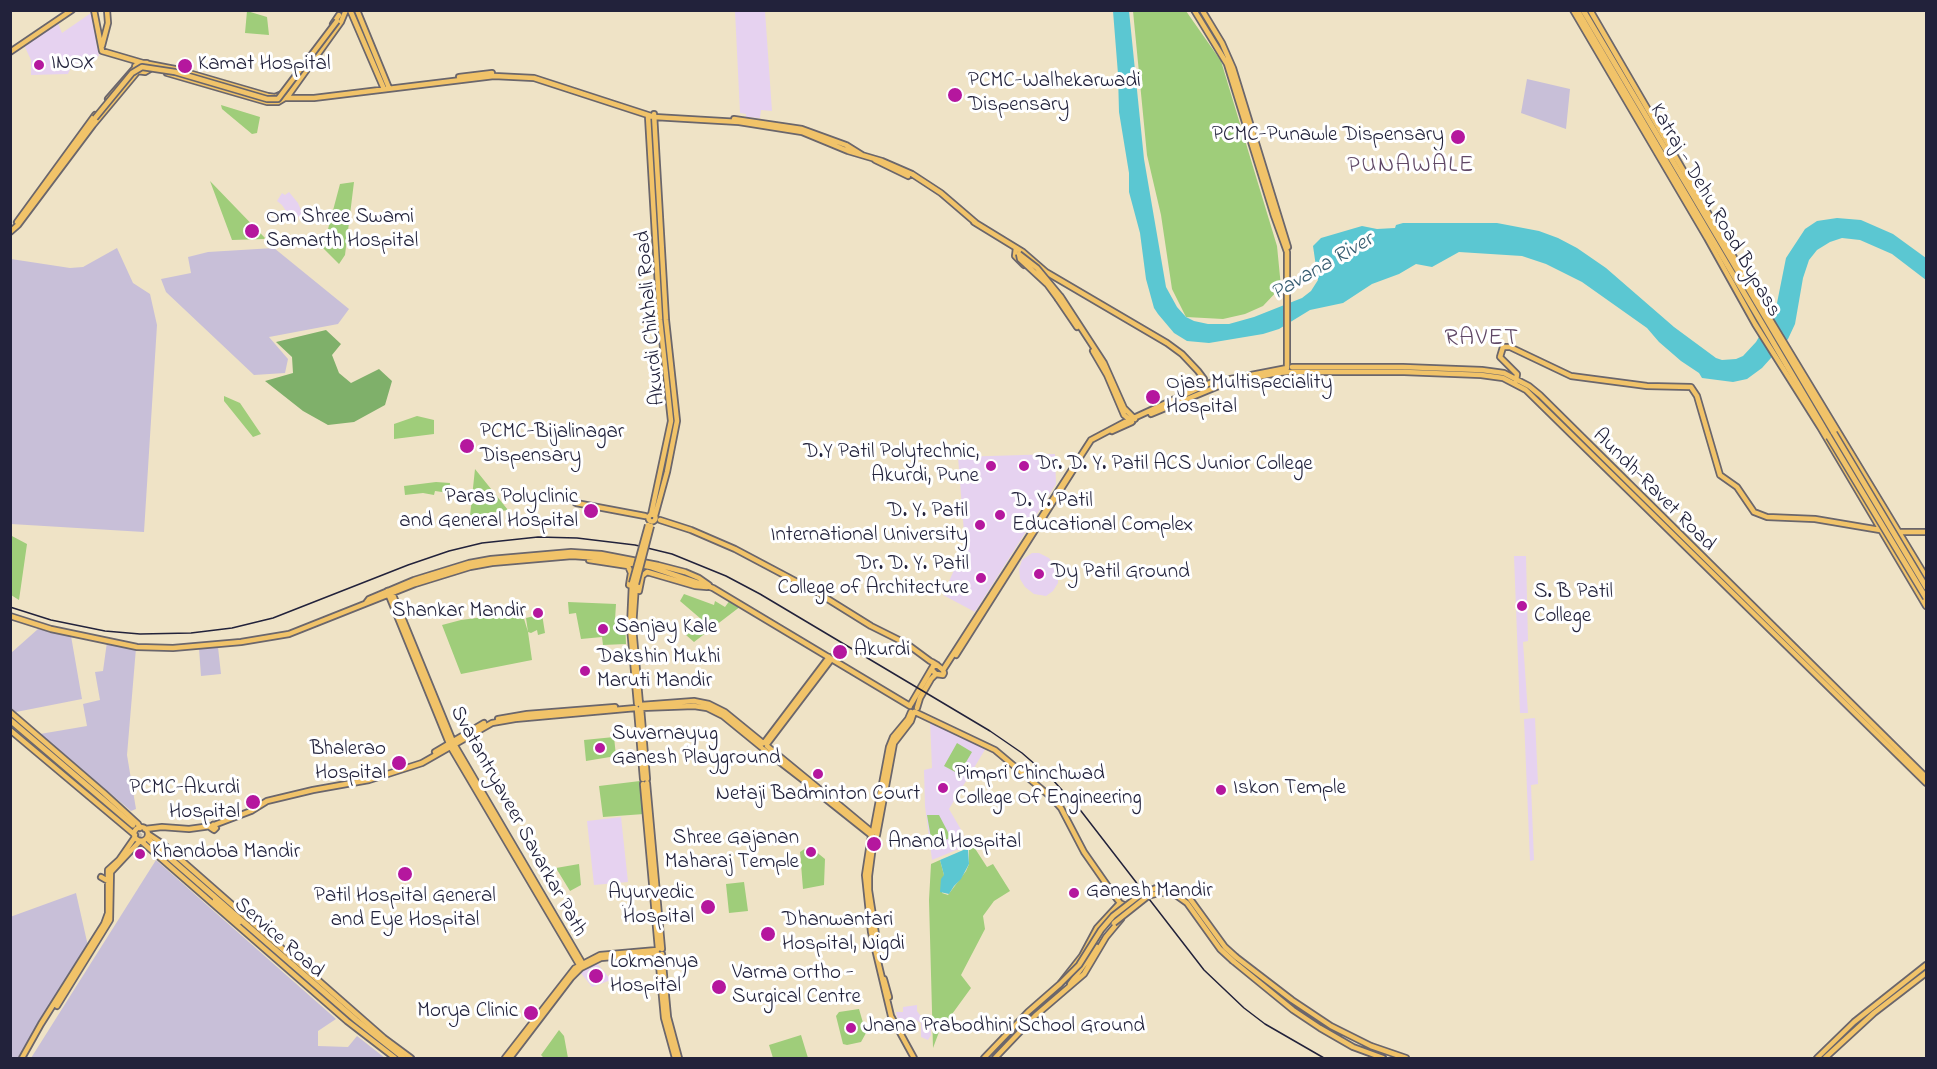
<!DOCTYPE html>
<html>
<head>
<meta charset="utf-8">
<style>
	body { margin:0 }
	#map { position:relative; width:1937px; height:1069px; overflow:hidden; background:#efe3c6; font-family:"Indie Flower",sans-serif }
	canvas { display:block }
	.frame { position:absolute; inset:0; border:12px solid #22223b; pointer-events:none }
</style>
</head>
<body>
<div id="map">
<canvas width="1937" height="1069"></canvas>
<div class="frame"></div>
</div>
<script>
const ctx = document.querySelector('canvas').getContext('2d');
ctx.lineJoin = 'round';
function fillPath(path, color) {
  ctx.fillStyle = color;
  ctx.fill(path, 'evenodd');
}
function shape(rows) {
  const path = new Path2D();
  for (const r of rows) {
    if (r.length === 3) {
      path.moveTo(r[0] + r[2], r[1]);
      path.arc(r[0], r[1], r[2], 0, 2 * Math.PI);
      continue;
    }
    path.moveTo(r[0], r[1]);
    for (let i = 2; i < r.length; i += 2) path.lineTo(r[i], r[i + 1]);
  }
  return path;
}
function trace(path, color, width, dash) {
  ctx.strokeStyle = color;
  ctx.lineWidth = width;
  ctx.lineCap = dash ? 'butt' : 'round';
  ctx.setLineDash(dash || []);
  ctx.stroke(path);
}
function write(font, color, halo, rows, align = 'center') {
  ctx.font = font + ' "Indie Flower",sans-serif';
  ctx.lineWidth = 6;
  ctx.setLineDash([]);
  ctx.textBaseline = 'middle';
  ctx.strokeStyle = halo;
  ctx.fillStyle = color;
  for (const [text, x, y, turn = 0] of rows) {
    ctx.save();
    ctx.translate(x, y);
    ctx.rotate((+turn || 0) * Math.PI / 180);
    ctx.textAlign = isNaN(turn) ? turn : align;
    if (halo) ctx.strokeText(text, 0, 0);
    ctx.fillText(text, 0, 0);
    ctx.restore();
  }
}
fillPath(shape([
	[735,11,765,11,772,111,761,110,760,118,746,117,746,114,740,113],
	[91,13,99,56,72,65,68,74,31,75,31,60,24,45,58,23,62,33],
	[289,192,298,203,303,215,300,217,299,216,295,221,292,220,282,205,277,201,282,193,285,195],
	[1055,454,1056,484,975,612,943,595,965,545,958,457],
	[1032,553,1039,553,1049,558,1058,571,1058,583,1053,591,1046,596,1034,594,1025,587,1020,579,1019,569,1022,560],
	[1514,556,1526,556,1528,641,1523,642,1528,713,1520,713],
	[1535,718,1538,784,1531,785,1534,860,1530,861,1524,719],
	[930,720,986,748,949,809,963,833,966,846,932,860,925,806,924,770,932,768],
	[621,817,628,882,594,885,587,821],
	[596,962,611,980,592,987,580,972],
	[917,1005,917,1011,920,1015,930,1016,931,1035,928,1040,921,1037,921,1023,914,1019,900,1023,897,1017,896,1012,903,1012,903,1007]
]), '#e6d2f0');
fillPath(shape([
	[1527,79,1570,89,1566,129,1521,113],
	[117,248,133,283,150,294,157,325,144,532,11,524,11,259,70,268,83,267],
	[274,248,349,309,338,324,269,337,288,359,285,373,254,375,166,292,161,279,191,273,188,257,208,252],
	[38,629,71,636,82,699,16,712,11,708,11,653],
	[107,642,136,648,127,755,136,809,131,811,40,734,87,726,83,704,100,700,95,672,103,671],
	[218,647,221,674,201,676,199,648],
	[156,860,336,1019,318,1031,318,1046,348,1047,357,1036,385,1058,31,1058],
	[76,893,88,946,27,1042,19,1058,11,1058,10,917]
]), '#c8bfd8');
fillPath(shape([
	[247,11,267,17,269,35,245,33],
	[1133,11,1186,11,1221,61,1277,246,1281,287,1263,306,1245,314,1223,319,1186,317,1172,289,1161,215,1147,155],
	[221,105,260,117,257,133,252,134,222,109],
	[210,181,265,238,264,239,232,240],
	[354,182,345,255,339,264,323,248,340,184],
	[224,396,240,403,261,434,253,437,224,401],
	[417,416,434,420,434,434,394,439,394,424],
	[475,469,508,510,470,516],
	[436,482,450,483,449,493,435,491,434,495,423,493,405,495,404,486],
	[10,535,27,544,19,600,11,595],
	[684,594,714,605,715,601,725,607,730,600,741,606,694,642,686,635,701,619,680,601],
	[568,602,616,604,615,620,625,620,626,644,603,645,602,637,581,639,576,613,569,614],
	[522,612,528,632,526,618,542,614,545,633,538,635,537,630,531,633,528,632,532,660,461,674,442,625,461,620],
	[614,737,616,756,586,761,584,740],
	[957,743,972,752,959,774,944,766],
	[640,781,644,814,603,817,599,786],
	[927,815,939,815,949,834,948,839,932,844],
	[809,846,825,859,824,885,803,889,800,852],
	[974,847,987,867,993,864,1010,891,994,901,983,916,985,929,961,975,971,988,939,1032,933,1048,929,900,931,864,940,860,944,875,942,893,948,895,966,871,969,864,969,849],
	[579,864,581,885,570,891,556,868],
	[744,882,748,911,729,913,726,884],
	[859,1009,866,1033,861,1042,847,1045,843,1044,836,1016,839,1012],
	[559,1030,564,1036,568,1058,544,1058,541,1055],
	[801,1035,808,1058,773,1058,769,1045]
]), '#9fcd7a');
fillPath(shape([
	[326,330,341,344,332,355,339,373,351,383,379,369,392,381,385,405,354,422,328,425,303,411,265,381,293,373,292,357,276,342]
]), '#7fb06a');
fillPath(shape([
	[1113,11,1129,11,1144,159,1166,287,1177,307,1186,317,1194,321,1208,324,1229,324,1254,317,1302,298,1311,291,1318,280,1313,246,1321,238,1362,226,1377,229,1395,228,1396,225,1403,223,1497,223,1539,231,1558,238,1577,248,1606,268,1674,327,1716,358,1722,360,1736,359,1743,356,1756,342,1776,308,1786,258,1805,229,1817,221,1837,218,1861,220,1893,234,1926,258,1926,280,1892,254,1860,240,1842,238,1830,242,1817,250,1809,260,1803,278,1795,324,1788,339,1762,368,1747,379,1733,382,1702,378,1699,373,1681,361,1659,342,1647,328,1582,282,1546,264,1522,256,1459,252,1432,267,1416,264,1399,274,1372,284,1343,303,1310,310,1279,329,1263,334,1209,343,1187,341,1174,333,1158,314,1154,308,1146,279,1140,233,1129,192,1129,173,1119,112,1118,74],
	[968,848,969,864,961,879,954,886,949,894,940,892,941,879,944,875,940,860]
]), '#5bc7d2');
trace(shape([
	[645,516,660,520]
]), '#c6bcaa', 4.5, [4.5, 2]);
trace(shape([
	[132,828,148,843]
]), '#c6bcaa', 5, [5, 2.5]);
const major = shape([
	[94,10,102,51,143,63],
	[350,10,384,89],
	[357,10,389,88],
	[1194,10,1227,64,1274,216,1287,252,1287,367],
	[1202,10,1222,43,1233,68,1288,247],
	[1573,10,1707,238,1755,324,1820,427,1926,606],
	[1590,10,1768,316,1926,577],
	[333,24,339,15],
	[102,46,108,23,107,10],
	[10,52,72,10],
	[138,63,147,63,150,69,145,72,137,71,135,66,138,63],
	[149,64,175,69,268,96,275,97,282,94],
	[167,73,267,102,278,102,288,96,341,22,346,10],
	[459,77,492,73],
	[280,95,286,98,314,98,494,76,534,78,654,117,739,122,802,132,848,151,882,161,912,174,941,193,976,223],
	[108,99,135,68],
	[654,114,666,320,677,421,667,472,655,516],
	[648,116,660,320,671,421,651,515],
	[734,119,802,129,846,145,862,155],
	[875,160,908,176],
	[17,222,95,115],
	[974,222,1023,252,1046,272,1167,343,1182,354,1198,371,1204,379,1202,387],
	[10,232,18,225,93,125,138,71],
	[1016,248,1015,256,1024,265],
	[1061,297,1104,363,1124,408,1135,419],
	[1058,299,1077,327],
	[1093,351,1107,375,1124,415,1130,420],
	[1292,367,1403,367,1482,370,1504,373,1529,386,1540,395,1926,777],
	[1291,372,1404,372,1481,375,1503,378,1526,390,1926,783],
	[1516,381,1517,374,1500,357,1503,347,1510,347,1571,376,1647,386,1691,387,1697,396,1720,475,1737,487,1754,512,1767,517,1815,519,1880,530],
	[1151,414,1221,385,1277,373,1289,372],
	[1112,431,1132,422],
	[576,503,645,516],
	[652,518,3.5],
	[660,520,691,530,735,549,818,593,871,626,907,644,930,661,932,662,937,665,943,670,944,673,943,675,936,674,932,670,933,666,937,665],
	[1896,532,1926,532],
	[589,560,628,566,631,573,629,585,632,586],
	[632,583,630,627,637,704],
	[636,584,633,627,640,704],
	[391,590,454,744,584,966],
	[387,591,450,746,581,968],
	[639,591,642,576,647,572,695,586,707,587],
	[366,603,369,599,414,580,469,563,491,559,571,552,601,554,658,565,685,572,699,578,709,585],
	[10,616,51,629,137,647,173,648,241,642,289,634,415,584,470,567,492,563,572,556,601,558,651,567,713,588,910,706],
	[956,655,1080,459],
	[943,670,1091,440,1125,422,1210,383,1287,368],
	[911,704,932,668],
	[641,705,694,701,709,704,725,712,763,743],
	[641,708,694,706,707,708,723,716,761,747],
	[641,708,647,779],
	[917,708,920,698,931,679,936,674],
	[637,709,643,779],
	[10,712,104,793,138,824,140,828],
	[915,712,995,750,1051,797,1061,808,1084,852,1114,895,1120,903,1128,907],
	[498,719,527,714,615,707],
	[10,730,135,835],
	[764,743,829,657],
	[767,744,830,661],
	[767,746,823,792],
	[763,749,820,793],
	[435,752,484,723],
	[647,783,662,949],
	[643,784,658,949],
	[825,793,873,833],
	[822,796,871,835],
	[213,825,216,828,214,830,211,828,213,825],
	[214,825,251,811,267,801,313,790,369,780,422,763,492,723,515,719,636,708],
	[141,834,7],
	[145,829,162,827,189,829,211,826],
	[873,832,889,747,893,737,908,719,911,712],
	[148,834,163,844,384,1038,411,1058],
	[877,835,894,743,911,721,914,712],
	[871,836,865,875,871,932,891,1016,914,1058],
	[874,838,869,876,869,890,878,947],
	[141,841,347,1021,395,1058],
	[111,872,140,841],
	[101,877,108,881,108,884],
	[658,954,664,1018,675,1058],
	[662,954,668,1017,679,1058],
	[1236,957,1292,1000,1331,1026,1371,1046,1406,1058],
	[1233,961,1293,1010,1320,1028,1353,1047,1383,1058],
	[884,979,889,997],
	[1070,984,1097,947],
	[57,1006,110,920,111,868],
	[22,1058,41,1024,104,924,108,913,108,870,119,860,135,837],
	[505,1058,575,968,600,955,657,950],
	[510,1058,571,978,581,968,601,958,657,953],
	[984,1058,1028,1012,1060,984,1082,956,1097,928,1120,903],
	[995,1058,1035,1016,1084,974,1106,937,1121,919],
	[1817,1058,1854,1022,1926,965],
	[1825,1058,1874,1013,1926,973]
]);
const highway = shape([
	[1577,10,1829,437],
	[1583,10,1834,433],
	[10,720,133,825],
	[149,840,356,1020,404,1058],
	[215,901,239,922]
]);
trace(major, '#6a666c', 8);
trace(highway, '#6a666c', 8);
trace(major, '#f1c369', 4.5);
trace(highway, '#f1c369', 5);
trace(shape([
	[10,607,51,620,105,631,140,634,191,633,232,628,273,618,408,565,449,551,482,543,538,537,577,538,635,545,672,554,726,576,760,594,990,731,1022,753,1052,779,1081,811,1204,970,1244,1008,1265,1024,1324,1058]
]), '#22223b', 1.5);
const majorBridge = shape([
	[95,118,132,73,142,67,175,72,267,99,278,99,337,21],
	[1019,254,1037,268,1061,297],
	[1019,254,1020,259,1047,284,1058,299],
	[632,583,648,525],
	[636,584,651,526],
	[1114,923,1148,896,1159,893,1173,893,1187,903,1220,949,1233,961],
	[1060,984,1079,965,1101,930,1113,916,1140,895,1156,888,1173,888,1188,896,1225,947,1236,957]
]);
const highwayBridge = shape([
	[1834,433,1926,587],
	[1829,437,1926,598]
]);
trace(majorBridge, '#6a666c', 8, []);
trace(highwayBridge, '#6a666c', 8, []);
trace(majorBridge, '#f1c369', 4.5);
trace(highwayBridge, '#f1c369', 5);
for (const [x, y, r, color] of [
	[39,65,6,"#b5179e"],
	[185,66,8,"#b5179e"],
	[955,95,8,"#b5179e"],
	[1458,137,8,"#b5179e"],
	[252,231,8,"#b5179e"],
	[1153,397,8,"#b5179e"],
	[467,446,8,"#b5179e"],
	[991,466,6,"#b5179e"],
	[1024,466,6,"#b5179e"],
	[591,511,8,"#b5179e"],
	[1000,515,6,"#b5179e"],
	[980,525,6,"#b5179e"],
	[1039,574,6,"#b5179e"],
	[981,578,6,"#b5179e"],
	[1522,606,6,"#b5179e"],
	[538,613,6,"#b5179e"],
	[603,629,6,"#b5179e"],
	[840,652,8,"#b5179e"],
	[585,671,6,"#b5179e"],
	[600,748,6,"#b5179e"],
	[399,763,8,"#b5179e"],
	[818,774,6,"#b5179e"],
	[943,788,6,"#b5179e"],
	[1221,790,6,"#b5179e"],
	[253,802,8,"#b5179e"],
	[874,844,8,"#b5179e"],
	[811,852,6,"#b5179e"],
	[140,854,6,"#b5179e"],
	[405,874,8,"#b5179e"],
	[1074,893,6,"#b5179e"],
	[708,907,8,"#b5179e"],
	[768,934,8,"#b5179e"],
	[596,976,8,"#b5179e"],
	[719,987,8,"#b5179e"],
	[531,1013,8,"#b5179e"],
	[851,1028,6,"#b5179e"]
]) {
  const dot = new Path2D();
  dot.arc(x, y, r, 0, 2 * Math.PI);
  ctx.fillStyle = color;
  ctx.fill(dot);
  trace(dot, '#fff', 2);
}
write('21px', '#22223b', '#fff', [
	["INOX",51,65],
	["Kamat Hospital",198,66],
	["PCMC-Walhekarwadi",968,83],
	["Dispensary",968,107],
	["PCMC-Punawle Dispensary",1444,137,"right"],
	["Om Shree Swami",266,219],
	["Samarth Hospital",266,243],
	["Ojas Multispeciality",1166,385],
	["Hospital",1166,409],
	["PCMC-Bijalinagar",480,434],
	["Dispensary",480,458],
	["D.Y Patil Polytechnic,",979,454,"right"],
	["Akurdi, Pune",979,478,"right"],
	["Dr. D. Y. Patil ACS Junior College",1036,466],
	["Paras Polyclinic",578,499,"right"],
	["and General Hospital",578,523,"right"],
	["D. Y. Patil",1012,503],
	["Educational Complex",1012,527],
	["D. Y. Patil",968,513,"right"],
	["International University",968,537,"right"],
	["Dr. D. Y. Patil",969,566,"right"],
	["College of Architecture",969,590,"right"],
	["Dy Patil Ground",1051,574],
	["S. B Patil",1534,594],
	["College",1534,618],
	["Shankar Mandir",526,613,"right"],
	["Sanjay Kale",615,629],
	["Akurdi",854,652],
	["Dakshin Mukhi",597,659],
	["Maruti Mandir",597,683],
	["Suvarnayug",612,736],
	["Ganesh Playground",612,760],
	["Bhalerao",386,751,"right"],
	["Hospital",386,775,"right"],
	["Pimpri Chinchwad",955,776],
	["College Of Engineering",955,800],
	["PCMC-Akurdi",240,790,"right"],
	["Hospital",240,814,"right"],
	["Iskon Temple",1233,790],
	["Netaji Badminton Court",818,796,"center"],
	["Shree Gajanan",799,840,"right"],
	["Maharaj Temple",799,864,"right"],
	["Anand Hospital",888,844],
	["Khandoba Mandir",152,854],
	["Ganesh Mandir",1086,893],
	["Ayurvedic",694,895,"right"],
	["Hospital",694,919,"right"],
	["Patil Hospital General",405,898,"center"],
	["and Eye Hospital",405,922,"center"],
	["Dhanwantari",782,922],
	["Hospital, Nigdi",782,946],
	["Lokmanya",610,964],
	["Hospital",610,988],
	["Varma Ortho -",732,975],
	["Surgical Centre",732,999],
	["Morya Clinic",518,1013,"right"],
	["Jnana Prabodhini School Ground",863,1028]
], 'left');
write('21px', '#22223b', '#fff', [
	["Katraj - Dehu Road Bypass",1714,211,60],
	["Akurdi Chikhali Road",652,318,-95],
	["Aundh-Ravet Road",1653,491,45],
	["Svatantryaveer Savarkar Path",517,822,61],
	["Service Road",278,939,41]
]);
write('italic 22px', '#365c70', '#fff', [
	["Pavana River",1323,268,-30]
]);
ctx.letterSpacing = '1.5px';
write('24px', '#604866', '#fff', [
	["PUNAWALE",1411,167],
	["RAVET",1482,340]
]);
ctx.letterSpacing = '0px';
</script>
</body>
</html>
